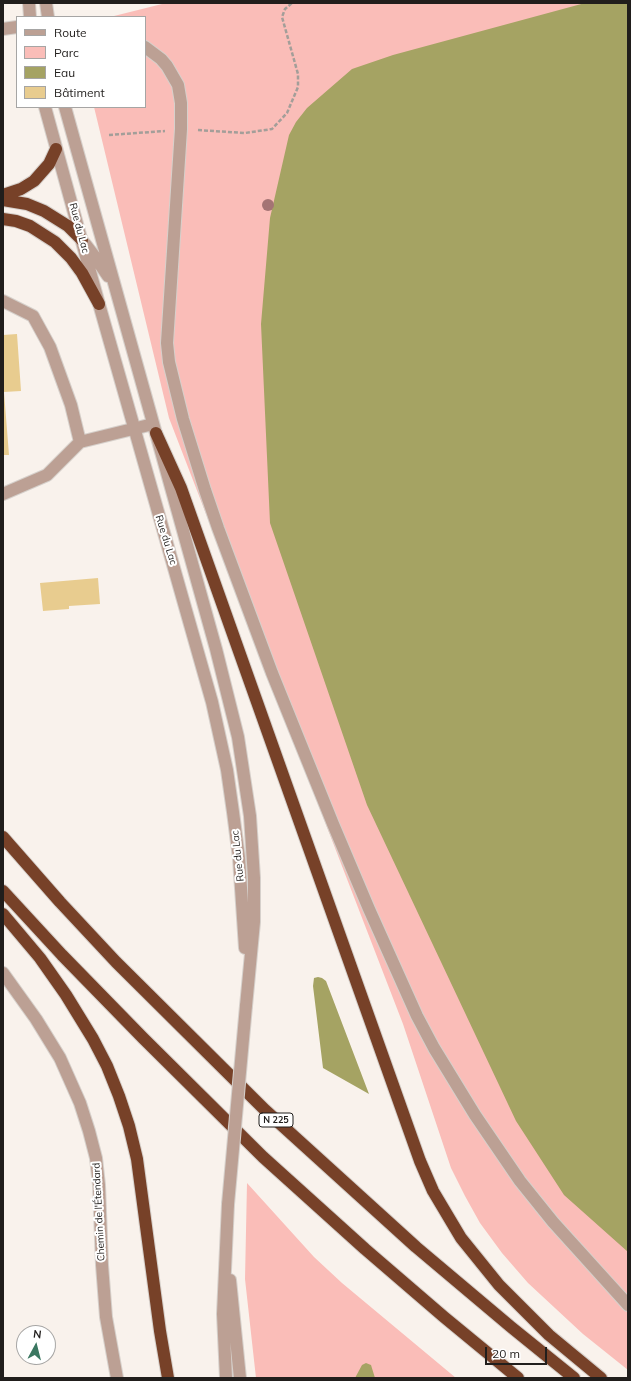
<!DOCTYPE html>
<html>
<head>
<meta charset="utf-8">
<style>
	body { margin:0 }
	#map { position:relative; width:631px; height:1381px; overflow:hidden; background:#f9f2ec; font-family:Mulish,sans-serif }
	canvas { display:block }
	.frame { position:absolute; inset:0; border:4px solid #211e1c; pointer-events:none }
	.legend { position:absolute; left:16px; top:16px; width:130px; height:92px; box-sizing:border-box; background:#fff; border:1px solid #a6a5a4; margin:0; padding:5px 7px; list-style:none; font-size:12px; color:#211e1c }
	.legend li { display:flex; align-items:center; gap:8px; height:20px }
	.legend b { width:20px; border:1px solid #a6a5a4 }
	.north { position:absolute; left:16px; top:1325px; width:40px; height:40px; box-sizing:border-box; background:#fff; border:1px solid #a6a5a4; border-radius:50%; rotate:7deg; font-size:11px; font-weight:700; line-height:16px; text-align:center; color:#211e1c }
	.north::after { content:''; display:block; margin:auto; width:14px; height:18px; background:#3b7761; clip-path:polygon(50% 0,100% 100%,50% 72%,0 100%) }
	.scale { position:absolute; left:485px; top:1347px; width:62px; height:18px; box-sizing:border-box; border:2px solid #211e1c; border-top:0; padding-left:5px; font-size:12px; line-height:14px; white-space:nowrap; color:#211e1c; -webkit-text-stroke:3px #fff; paint-order:stroke }
</style>
</head>
<body>
<div id="map">
<canvas width="631" height="1381"></canvas>
<div class="frame"></div>
<ul class="legend">
<li><b style="height:5px;background:#bca094"></b>Route</li>
<li><b style="height:11px;background:#fabdb8"></b>Parc</li>
<li><b style="height:11px;background:#a5a363"></b>Eau</li>
<li><b style="height:11px;background:#e8cc8f"></b>Bâtiment</li>
</ul>
<div class="north">N</div>
<div class="scale">20 m</div>
</div>
<script>
const ctx = document.querySelector('canvas').getContext('2d');
ctx.lineJoin = 'round';
function fillPath(path, color) {
  ctx.fillStyle = color;
  ctx.fill(path, 'evenodd');
}
function shape(rows) {
  const path = new Path2D();
  for (const r of rows) {
    path.moveTo(r[0], r[1]);
    for (let i = 2; i < r.length; i += 2) path.lineTo(r[i], r[i + 1]);
  }
  return path;
}
function trace(path, color, width, dash) {
  ctx.strokeStyle = color;
  ctx.lineWidth = width;
  ctx.lineCap = dash ? 'butt' : 'round';
  ctx.setLineDash(dash || []);
  ctx.stroke(path);
}
function write(font, color, halo, rows, align = 'center') {
  ctx.font = font + ' Mulish,sans-serif';
  ctx.lineWidth = 4;
  ctx.setLineDash([]);
  ctx.textBaseline = 'middle';
  ctx.strokeStyle = halo;
  ctx.fillStyle = color;
  for (const [text, x, y, turn = 0] of rows) {
    ctx.save();
    ctx.translate(x, y);
    ctx.rotate((+turn || 0) * Math.PI / 180);
    ctx.textAlign = isNaN(turn) ? turn : align;
    if (halo) ctx.strokeText(text, 0, 0);
    ctx.fillText(text, 0, 0);
    ctx.restore();
  }
}
fillPath(shape([
	[166,3,628,3,628,1370,583,1334,528,1283,502,1253,480,1223,465,1196,451,1168,403,1024,169,418,94,107,145,107,145,17,110,17],
	[247,1183,314,1257,342,1283,456,1378,256,1378,245,1279]
]), '#fabdb8');
fillPath(shape([
	[585,3,628,3,628,1252,564,1195,516,1121,367,805,270,523,261,324,270,218,289,135,296,122,307,108,352,69,393,55],
	[318,977,322,978,326,981,369,1094,323,1068,313,986,314,978],
	[366,1363,371,1365,375,1378,355,1378,362,1365]
]), '#a5a363');
fillPath(shape([
	[17,334,21,391,4,392,9,455,3,455,3,335],
	[98,578,100,604,69,606,69,609,43,611,40,583]
]), '#e8cc8f');
const minor = shape([
	[29,3,30,17],
	[46,3,48,17],
	[3,29,17,27],
	[145,47,161,59,167,66,178,85,181,103,181,129,167,343,169,362,183,419,205,490,218,528,272,673,333,824,369,909,417,1016,434,1048,475,1115,520,1181,553,1222,628,1305],
	[45,107,99,304,212,702,227,770,233,812,239,858,245,948],
	[65,107,216,649,238,737,250,816,254,878,254,922,246,1006],
	[85,244,95,257,108,276],
	[3,301,33,316,50,347,71,405,80,442],
	[3,494,47,475,80,442,153,424],
	[3,973,36,1019,60,1058,80,1103,89,1131,96,1158,99,1185,102,1265,106,1317,117,1378],
	[230,1280,240,1378],
	[226,1378,223,1314,228,1204]
]);
const highway = shape([
	[3,195,21,189,34,181,49,164,56,149],
	[3,200,27,204,44,211,68,226,82,240],
	[3,219,16,221,30,226,55,242,71,258,82,273,99,304],
	[156,433,181,488,420,1161,433,1191,461,1238,499,1285,549,1335,601,1378],
	[3,837,60,902,116,962,265,1110,416,1247,511,1327,574,1378],
	[3,891,62,955,143,1038,263,1157,365,1249,444,1317,518,1378],
	[3,914,40,958,66,995,93,1039,107,1066,119,1096,129,1126,137,1159,160,1331,168,1378]
]);
trace(minor, '#d6d0cb', 14);
trace(highway, '#d6d0cb', 14);
trace(shape([
	[198,130,245,133,272,129,287,113,298,87,298,74,282,17,285,9,292,3],
	[109,135,165,131]
]), '#a39e99', 2.5, [4, 2]);
trace(minor, '#bca094', 12);
trace(highway, '#774128', 12);
const minorBridge = shape([
	[228,1204,246,1006]
]);
trace(minorBridge, '#d6d0cb', 14, []);
trace(minorBridge, '#bca094', 12);
ctx.fillStyle = '#a47474';
for (const [x, y] of [
	[268,205]
]) {
  ctx.beginPath();
  ctx.arc(x, y, 6, 0, 2 * Math.PI);
  ctx.fill();
}
for (const [x, y, w] of [
	[276,1120,34]
]) {
  const box = new Path2D();
  box.roundRect(x - w / 2, y - 7, w, 14, 3);
  ctx.fillStyle = '#fff';
  ctx.fill(box);
  trace(box, '#211e1c', 1);
}
write('bold 9px', '#211e1c', null, [
	["N 225",276,1120]
]);
write('10px', '#211e1c', '#fff', [
	["Rue du Lac",79,228,75],
	["Rue du Lac",166,540,73],
	["Rue du Lac",238,856,-96],
	["Chemin de l'Étendard",99,1212,-93]
]);
</script>
</body>
</html>
